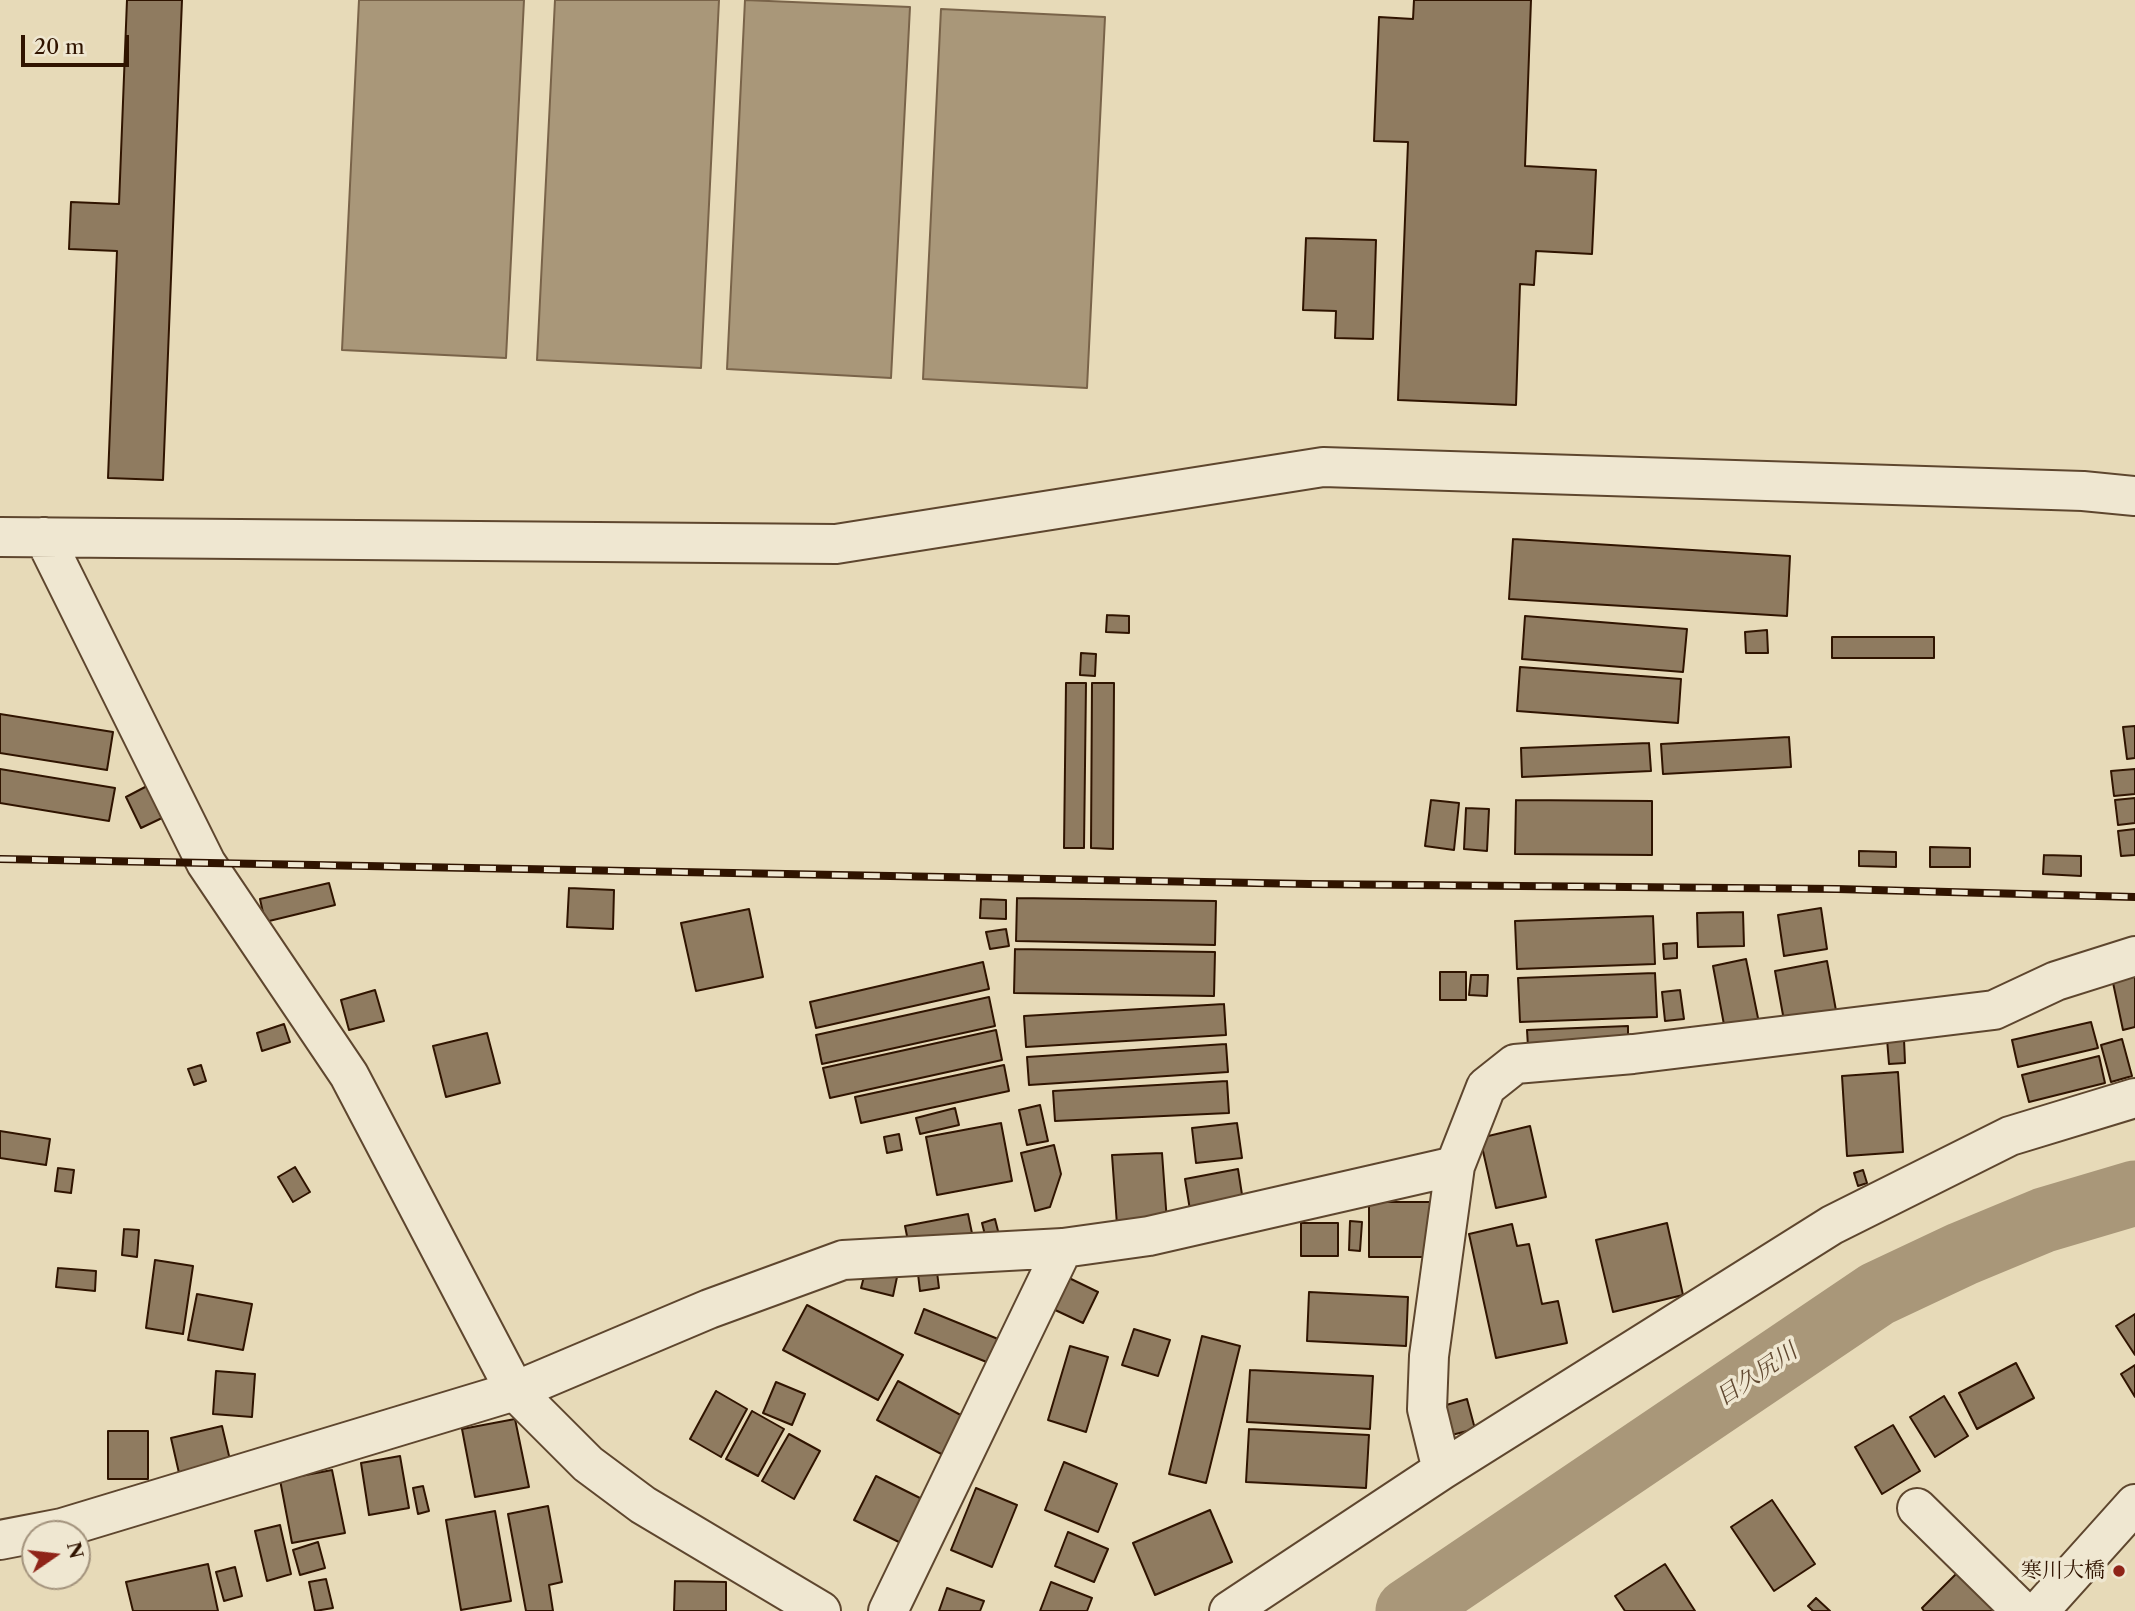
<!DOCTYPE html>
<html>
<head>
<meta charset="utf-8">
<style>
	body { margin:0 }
	#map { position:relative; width:2135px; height:1611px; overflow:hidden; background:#e7dab8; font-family:"Libre Caslon Text",serif }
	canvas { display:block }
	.north { position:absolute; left:21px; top:1520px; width:70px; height:70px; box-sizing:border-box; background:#efe7d1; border:2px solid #a3937d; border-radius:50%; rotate:76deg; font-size:19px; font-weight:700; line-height:28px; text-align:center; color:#301400 }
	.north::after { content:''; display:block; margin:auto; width:24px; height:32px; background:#8f2418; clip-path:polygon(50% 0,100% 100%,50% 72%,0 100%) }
	.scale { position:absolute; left:21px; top:35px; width:108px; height:32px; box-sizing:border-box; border:4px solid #301400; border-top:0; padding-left:9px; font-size:21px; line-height:24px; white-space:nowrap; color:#301400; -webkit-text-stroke:5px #efe7d1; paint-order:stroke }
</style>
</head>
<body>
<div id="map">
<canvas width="2135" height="1611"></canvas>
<div class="north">N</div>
<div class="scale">20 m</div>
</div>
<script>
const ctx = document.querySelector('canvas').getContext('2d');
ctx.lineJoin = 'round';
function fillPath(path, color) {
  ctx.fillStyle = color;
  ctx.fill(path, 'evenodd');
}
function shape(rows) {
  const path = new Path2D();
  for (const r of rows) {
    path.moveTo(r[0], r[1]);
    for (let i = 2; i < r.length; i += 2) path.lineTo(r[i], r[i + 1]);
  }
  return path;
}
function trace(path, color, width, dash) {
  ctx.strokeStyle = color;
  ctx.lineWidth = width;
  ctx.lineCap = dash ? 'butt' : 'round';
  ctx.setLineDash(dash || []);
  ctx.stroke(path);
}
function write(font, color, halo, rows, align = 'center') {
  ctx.font = font + ' "Libre Caslon Text","Noto Serif JP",serif';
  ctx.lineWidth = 7;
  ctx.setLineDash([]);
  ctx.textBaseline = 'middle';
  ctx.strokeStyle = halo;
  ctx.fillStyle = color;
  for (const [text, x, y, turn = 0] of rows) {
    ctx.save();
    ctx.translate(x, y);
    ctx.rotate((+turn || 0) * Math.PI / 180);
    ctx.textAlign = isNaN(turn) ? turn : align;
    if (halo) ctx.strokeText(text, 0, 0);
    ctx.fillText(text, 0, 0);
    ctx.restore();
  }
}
const water = shape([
	[359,0,524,0,506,358,342,350,359,0],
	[555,0,719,0,701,368,537,360,555,0],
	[745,0,910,7,891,378,727,369,745,0],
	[941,9,1105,17,1087,388,923,379,941,9]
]);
fillPath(water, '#a99779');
trace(water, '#796349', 2);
trace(shape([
	[1408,1611,1877,1294,1962,1254,2044,1220,2135,1193]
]), '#a99779', 65);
const building = shape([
	[127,0,182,0,163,480,108,478,117,251,69,249,71,202,119,204,127,0],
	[1414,0,1531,0,1525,166,1596,170,1592,254,1536,251,1534,285,1520,284,1516,405,1398,400,1408,142,1374,141,1379,17,1413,19,1414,0],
	[1306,238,1376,240,1373,339,1335,338,1336,311,1303,310,1306,238],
	[1513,539,1790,556,1787,616,1509,599,1513,539],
	[1107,615,1129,616,1129,633,1106,632,1107,615],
	[1525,616,1687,629,1683,672,1522,659,1525,616],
	[1767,630,1768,653,1746,653,1745,632,1767,630],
	[1832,637,1934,637,1934,658,1832,658,1832,637],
	[1081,653,1096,654,1095,676,1080,675,1081,653],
	[1520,667,1681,679,1678,723,1517,711,1520,667],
	[1066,683,1086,683,1084,848,1064,848,1066,683],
	[1092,683,1114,683,1113,849,1091,848,1092,683],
	[0,714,113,732,107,770,0,753,0,714],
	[2135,726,2135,758,2127,759,2123,727,2135,726],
	[1789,737,1791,767,1663,774,1661,744,1789,737],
	[1649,743,1651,771,1522,777,1521,748,1649,743],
	[0,769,115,788,109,821,0,803,0,769],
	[2135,769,2135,794,2114,796,2111,771,2135,769],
	[147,786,162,818,141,828,126,797,147,786],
	[2135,798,2135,823,2118,825,2115,800,2135,798],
	[1431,800,1459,803,1454,850,1425,846,1431,800],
	[1516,800,1652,801,1652,855,1515,854,1516,800],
	[1466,808,1489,809,1487,851,1464,849,1466,808],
	[2135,829,2135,855,2121,856,2118,831,2135,829],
	[1930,847,1970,848,1970,867,1930,867,1930,847],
	[1859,851,1896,852,1896,867,1859,866,1859,851],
	[2044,855,2081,856,2081,876,2043,874,2044,855],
	[329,883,335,905,265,922,260,899,329,883],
	[569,888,614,890,613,929,567,927,569,888],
	[1017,898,1216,901,1215,945,1016,941,1017,898],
	[981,899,1006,900,1006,919,980,918,981,899],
	[1821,908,1827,949,1784,956,1778,915,1821,908],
	[749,909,763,977,696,991,681,923,749,909],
	[1743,912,1744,946,1698,947,1697,913,1743,912],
	[1653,916,1655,964,1517,969,1515,921,1653,916],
	[1006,929,1009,946,990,949,986,932,1006,929],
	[1677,943,1677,958,1664,959,1663,944,1677,943],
	[1015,949,1215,952,1214,996,1014,993,1015,949],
	[1746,959,1759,1023,1725,1030,1713,966,1746,959],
	[1827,961,1837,1016,1785,1026,1775,971,1827,961],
	[983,962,989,989,816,1028,810,1002,983,962],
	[1440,972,1466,972,1466,1000,1440,1000,1440,972],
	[1655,973,1657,1017,1520,1022,1518,978,1655,973],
	[2135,973,2135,1027,2123,1030,2112,978,2135,973],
	[1471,975,1488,975,1487,996,1469,995,1471,975],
	[375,990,384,1021,349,1030,341,1000,375,990],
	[1680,990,1684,1019,1665,1021,1662,992,1680,990],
	[989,997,995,1026,822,1064,816,1035,989,997],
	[1224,1004,1226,1035,1026,1047,1024,1016,1224,1004],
	[2091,1022,2098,1048,2018,1067,2012,1040,2091,1022],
	[284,1024,290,1042,262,1051,257,1033,284,1024],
	[1628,1026,1628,1042,1528,1047,1527,1030,1628,1026],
	[996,1030,1002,1060,830,1098,823,1068,996,1030],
	[487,1033,500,1083,446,1097,433,1046,487,1033],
	[1887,1039,1904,1039,1905,1063,1889,1064,1887,1039],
	[2122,1039,2132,1076,2111,1082,2101,1045,2122,1039],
	[1226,1044,1228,1072,1029,1085,1027,1057,1226,1044],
	[2099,1056,2105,1083,2029,1102,2022,1075,2099,1056],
	[201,1065,206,1081,194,1085,188,1069,201,1065],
	[1004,1065,1009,1091,861,1123,855,1097,1004,1065],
	[1898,1072,1903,1152,1847,1156,1842,1076,1898,1072],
	[1227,1081,1229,1113,1055,1121,1053,1091,1227,1081],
	[1040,1105,1048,1141,1027,1145,1019,1110,1040,1105],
	[955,1108,959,1125,920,1134,916,1118,955,1108],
	[1001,1123,1012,1181,937,1195,926,1137,1001,1123],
	[1237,1123,1242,1158,1196,1163,1192,1128,1237,1123],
	[1530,1126,1546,1197,1496,1208,1480,1138,1530,1126],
	[0,1131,50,1139,46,1165,0,1158,0,1131],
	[899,1134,902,1150,887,1153,884,1137,899,1134],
	[1054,1145,1061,1174,1050,1207,1035,1211,1021,1153,1054,1145],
	[1162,1153,1167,1222,1117,1225,1112,1155,1162,1153],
	[295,1167,310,1192,293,1202,278,1177,295,1167],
	[58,1168,74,1170,71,1193,55,1191,58,1168],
	[1238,1169,1243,1201,1190,1210,1185,1179,1238,1169],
	[1863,1170,1867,1183,1858,1186,1854,1173,1863,1170],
	[1369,1202,1436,1202,1436,1257,1369,1257,1369,1202],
	[968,1214,973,1238,910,1251,905,1226,968,1214],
	[995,1219,1001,1243,988,1247,982,1223,995,1219],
	[1350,1221,1362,1222,1360,1251,1349,1250,1350,1221],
	[1301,1223,1338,1223,1338,1256,1301,1256,1301,1223],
	[1667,1223,1683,1295,1613,1312,1596,1240,1667,1223],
	[1512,1224,1517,1246,1529,1244,1542,1304,1558,1301,1567,1343,1496,1358,1469,1234,1512,1224],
	[124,1229,139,1230,137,1257,122,1255,124,1229],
	[155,1260,193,1266,183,1334,146,1328,155,1260],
	[58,1268,96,1271,95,1291,56,1287,58,1268],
	[866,1269,897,1277,893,1296,861,1288,866,1269],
	[937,1272,939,1288,920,1291,918,1274,937,1272],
	[1067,1277,1098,1292,1083,1323,1053,1309,1067,1277],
	[1309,1292,1408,1297,1406,1346,1307,1341,1309,1292],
	[197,1294,252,1304,243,1350,188,1340,197,1294],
	[807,1305,903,1355,878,1400,783,1350,807,1305],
	[924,1309,998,1339,989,1363,915,1333,924,1309],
	[2135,1314,2135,1355,2116,1326,2135,1314],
	[1134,1329,1170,1340,1158,1376,1122,1365,1134,1329],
	[1202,1336,1240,1346,1206,1483,1169,1474,1202,1336],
	[1070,1346,1108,1357,1086,1432,1048,1420,1070,1346],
	[2016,1363,2034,1398,1977,1429,1959,1393,2016,1363],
	[2135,1365,2135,1397,2121,1374,2135,1365],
	[1250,1370,1373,1376,1370,1429,1247,1422,1250,1370],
	[216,1371,255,1374,252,1417,213,1414,216,1371],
	[898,1381,968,1419,947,1457,877,1420,898,1381],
	[776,1382,805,1394,792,1425,763,1413,776,1382],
	[716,1391,747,1409,721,1457,690,1439,716,1391],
	[1944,1396,1968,1436,1935,1457,1910,1417,1944,1396],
	[1467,1399,1475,1429,1444,1437,1436,1408,1467,1399],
	[752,1411,784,1429,758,1476,726,1459,752,1411],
	[515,1419,529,1487,475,1497,462,1429,515,1419],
	[1893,1425,1920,1471,1882,1494,1855,1447,1893,1425],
	[222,1426,230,1460,179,1473,171,1438,222,1426],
	[1249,1429,1369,1435,1366,1488,1246,1482,1249,1429],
	[108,1431,148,1431,148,1479,108,1479,108,1431],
	[789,1434,820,1451,794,1499,762,1481,789,1434],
	[400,1456,409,1508,369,1515,361,1463,400,1456],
	[1064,1462,1117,1484,1098,1532,1045,1510,1064,1462],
	[332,1470,345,1533,292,1543,280,1480,332,1470],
	[876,1476,926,1501,905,1545,854,1520,876,1476],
	[423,1486,429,1511,418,1514,413,1488,423,1486],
	[976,1488,1017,1505,992,1567,951,1550,976,1488],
	[1772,1500,1815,1564,1774,1591,1731,1527,1772,1500],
	[548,1506,562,1582,549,1585,553,1611,526,1611,508,1514,548,1506],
	[1210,1510,1232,1562,1155,1595,1133,1543,1210,1510],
	[495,1511,511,1601,461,1610,446,1520,495,1511],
	[280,1525,291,1574,267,1581,255,1531,280,1525],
	[1068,1532,1108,1549,1094,1582,1055,1566,1068,1532],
	[318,1542,325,1568,300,1575,293,1550,318,1542],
	[208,1564,218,1611,133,1611,126,1582,208,1564],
	[1665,1564,1695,1611,1625,1611,1615,1596,1665,1564],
	[235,1567,242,1596,224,1601,216,1572,235,1567],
	[1959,1571,1996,1611,1924,1611,1922,1608,1959,1571],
	[326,1579,333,1608,315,1611,309,1582,326,1579],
	[675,1581,726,1582,726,1611,674,1611,675,1581],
	[1051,1582,1092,1598,1087,1611,1040,1611,1051,1582],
	[947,1588,984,1601,980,1611,939,1611,947,1588],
	[1816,1598,1830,1611,1813,1611,1808,1606,1816,1598]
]);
fillPath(building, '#8f7b60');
trace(building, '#301400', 2);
const minor = shape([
	[0,537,836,544,1323,467,2083,491,2135,496],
	[44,537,206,863,349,1075,515,1391,588,1464,643,1505,821,1611],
	[1442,1470,1427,1409,1429,1356,1455,1166],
	[1917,1508,2022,1611],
	[0,1540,62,1528,515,1391,709,1309,843,1260,1063,1248,1149,1236,1455,1166,1486,1087,1515,1064,1633,1054,1994,1010,2056,981,2135,956],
	[888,1611,1063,1248],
	[1229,1611,1442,1470,1832,1225,2010,1136,2135,1098],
	[2039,1611,2135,1504]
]);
trace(minor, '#5e462e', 42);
trace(minor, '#efe7d1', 38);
const rail = shape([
	[0,859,1309,884,1837,889,2135,897]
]);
trace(rail, '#301400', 8);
trace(rail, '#efe7d1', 5, [16]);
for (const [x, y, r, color] of [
	[2119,1571,7,"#8f2418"]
]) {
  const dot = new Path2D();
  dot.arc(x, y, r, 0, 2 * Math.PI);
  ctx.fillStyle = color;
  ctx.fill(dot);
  trace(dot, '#efe7d1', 2.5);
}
write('21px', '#301400', '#efe7d1', [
	["寒川大橋",2105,1571]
], 'right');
write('italic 23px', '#604830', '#efe7d1', [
	["目久尻川",1757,1375,-34]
]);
</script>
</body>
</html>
